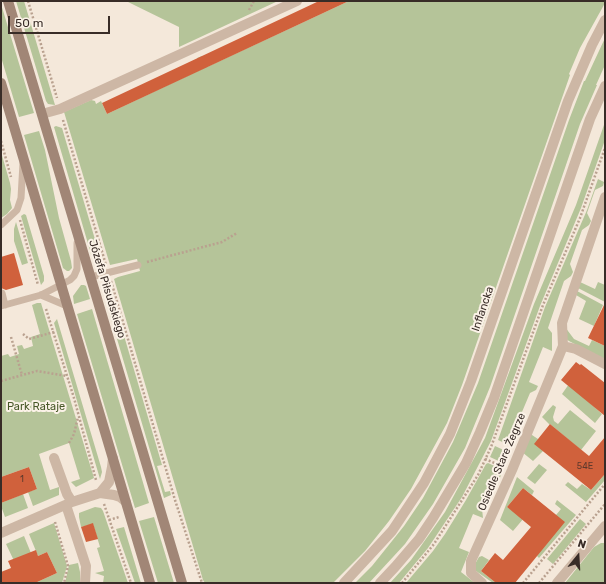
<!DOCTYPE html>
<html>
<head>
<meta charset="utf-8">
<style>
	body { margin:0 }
	#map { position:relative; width:606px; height:584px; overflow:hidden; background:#f4e8da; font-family:Rubik,sans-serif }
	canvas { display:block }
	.frame { position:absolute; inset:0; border:2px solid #382c27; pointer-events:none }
	.north { position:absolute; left:558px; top:536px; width:40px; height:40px; -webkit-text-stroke:3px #fbf2e7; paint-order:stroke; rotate:18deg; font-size:11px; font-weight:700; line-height:16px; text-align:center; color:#382c27 }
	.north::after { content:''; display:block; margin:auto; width:14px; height:18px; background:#382c27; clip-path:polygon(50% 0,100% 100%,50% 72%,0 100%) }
	.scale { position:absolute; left:8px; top:16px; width:102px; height:18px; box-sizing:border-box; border:2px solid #382c27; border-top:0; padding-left:5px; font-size:12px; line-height:14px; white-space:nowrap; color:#382c27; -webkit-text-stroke:3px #fbf2e7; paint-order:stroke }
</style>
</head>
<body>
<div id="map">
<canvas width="606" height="584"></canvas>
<div class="frame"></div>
<div class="north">N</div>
<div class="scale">50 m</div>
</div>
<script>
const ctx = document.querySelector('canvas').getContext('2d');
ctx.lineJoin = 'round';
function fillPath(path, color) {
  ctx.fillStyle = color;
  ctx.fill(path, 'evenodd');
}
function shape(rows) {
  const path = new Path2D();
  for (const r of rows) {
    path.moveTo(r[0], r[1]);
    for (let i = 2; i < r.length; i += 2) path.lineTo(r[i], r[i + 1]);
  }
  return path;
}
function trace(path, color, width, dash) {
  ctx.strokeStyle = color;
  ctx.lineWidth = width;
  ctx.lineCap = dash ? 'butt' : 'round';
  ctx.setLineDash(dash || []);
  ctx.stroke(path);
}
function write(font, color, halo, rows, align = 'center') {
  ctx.font = font + ' Rubik,sans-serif';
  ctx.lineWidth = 4;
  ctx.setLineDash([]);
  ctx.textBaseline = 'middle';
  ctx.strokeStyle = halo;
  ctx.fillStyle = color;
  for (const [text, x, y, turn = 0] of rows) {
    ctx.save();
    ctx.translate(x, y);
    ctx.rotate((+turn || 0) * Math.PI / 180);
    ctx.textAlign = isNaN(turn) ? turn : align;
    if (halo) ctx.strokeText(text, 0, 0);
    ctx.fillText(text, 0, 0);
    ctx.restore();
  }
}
fillPath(shape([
	[16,1,24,1,55,105,48,104,46,101],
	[126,1,278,1,179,47,179,27],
	[349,1,605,1,605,3,580,48,569,74,570,75,462,385,447,423,411,489,389,521,365,551,333,583,205,583,203,580,114,279,118,277,140,271,137,259,110,265,64,112,91,100,95,101,96,104,101,101,107,114,202,69,197,58,202,56,207,67],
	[1,4,34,113,19,117,1,57],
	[605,38,605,65,596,85,597,85,580,124,490,387,465,448,433,504,405,544,369,583,355,583,372,566,404,526,423,498,453,442,478,383,569,120,584,81,585,81],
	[605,122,605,140,581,208,540,306,491,441,462,497,428,548,399,583,390,583,411,560,445,512,485,438,534,304,576,205],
	[56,126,62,128,102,263,98,261,91,254,54,127],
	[39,131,45,150,59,218,71,261,72,268,69,271,67,271,63,268,24,135],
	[1,152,10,183,11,189,10,200,12,208,7,214,1,218],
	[598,179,604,182,603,186,595,190,587,213,591,221,589,225,582,230,570,264,573,272,571,276,564,281,548,328,552,333,552,351,543,347,529,382,538,386,536,390,530,393,511,438,514,445,513,447,498,440,545,307,587,210],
	[24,214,26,215,44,276,44,281,41,285,21,216],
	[16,222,28,263,22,265,14,241,14,229],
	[580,282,595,289,598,282,605,285,605,302,578,288],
	[81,285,84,285,86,286,90,299,74,304,73,296],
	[577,291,603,305,594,326,579,319,586,301,576,295],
	[37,303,41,303,94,478,76,487,71,482,80,479,69,443,39,454,50,490,59,487,59,495,33,506,28,492,37,489,29,467,1,477,1,356,8,354,10,357,19,354,17,346,22,345,24,349,33,346,31,337,40,334,32,305],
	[111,304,115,305,162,465,157,466,165,492,170,491,171,495,164,498,107,305],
	[92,309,149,503,135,508,77,314],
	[57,319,101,467,102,472,100,479,54,323],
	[565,327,574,339,589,346,592,340,605,346,605,360,569,341,566,339],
	[569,384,602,414,595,423,562,394],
	[553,405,556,407,553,417,554,421,558,424,570,410,596,431,581,450,550,424,550,425,542,417],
	[529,433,538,439,543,451,533,461,522,452],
	[495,446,510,453,505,464,490,457],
	[488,463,503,470,497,485,491,487,482,509,483,518,473,514,459,548,469,552,461,572,475,583,406,583,433,551,445,534,466,500,486,464],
	[539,464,547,470,535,484,527,478],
	[605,474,605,480,586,502,565,485,568,482,577,489,582,484,591,490],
	[517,477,534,491,532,495,523,488,507,507,524,518,513,531,500,520],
	[23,494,28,508,5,517,1,506,1,503],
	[557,500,576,515,539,558,537,556,556,515,561,509,555,504],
	[95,507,101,508,103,511,128,583,103,583,104,576,95,573,104,571,97,548,100,547,93,524,81,527,79,517,79,513],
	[154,517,174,583,158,583,139,521],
	[580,519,586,524,553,564,547,559],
	[54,523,67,566,62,583,35,583,57,573,47,552,38,556,29,534],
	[124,527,140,580,141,583,135,583,116,529],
	[24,536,33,558,16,565,6,544],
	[601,543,605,543,605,583,565,583,594,547],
	[482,556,489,560,481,571,496,583,493,583,476,571,475,564,479,557],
	[78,563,80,572,80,583,65,583,69,565]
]), '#b5c499');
fillPath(shape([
	[319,1,349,1,107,114,102,103],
	[14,253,23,285,6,290,1,288,1,257],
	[605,303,605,346,588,338],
	[576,362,580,365,581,364,605,383,605,416,561,380],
	[550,424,589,456,605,437,605,474,591,490,534,444],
	[29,467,37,489,1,503,1,477],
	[523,488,565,522,515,583,496,583,481,571,495,553,503,560,531,527,507,507],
	[93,523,98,539,86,542,81,527],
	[36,550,38,556,47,552,57,573,35,583,1,583,1,572,11,568,8,561]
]), '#d0613c');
trace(shape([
	[28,1,57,98],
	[249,10,254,1],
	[63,120,106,265],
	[1,141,11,177],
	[20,220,38,285],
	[147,262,222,242,237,233],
	[111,281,175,500,202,583],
	[46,309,74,398,96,480],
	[23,334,29,339,54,332],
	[11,337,22,375],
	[1,381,37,371,67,376],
	[69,443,74,434,78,417],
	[485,459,502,466],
	[104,504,131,583],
	[109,520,119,517],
	[55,522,68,566,64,583],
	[402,583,434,544,478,475,491,447,543,305,580,218,605,148],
	[523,583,605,484],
	[539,583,605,504]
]), '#b9a18f', 2.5, [2, 2]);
trace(shape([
	[1,225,17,210,21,198,23,163],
	[91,277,138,265],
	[2,293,5,305],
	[41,295,67,306],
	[1,306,41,295,70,280,74,276,77,269,77,243]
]), '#cdb7a5', 7);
trace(shape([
	[42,114,60,109,297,1],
	[563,346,576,349,605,364],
	[54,458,67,494,72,502],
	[100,493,109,482,112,467,113,458],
	[66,505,86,566,85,583],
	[1,533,72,502,100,493,114,495,120,497,126,502],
	[344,583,392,531,424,483,450,434,471,381,568,101,592,45,605,20],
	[380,583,395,567,419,539,433,518,466,463,480,432,494,398,590,119,605,86],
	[482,583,471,573,471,561,512,470,563,346,562,323,605,197],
	[557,583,605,526]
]), '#cdb7a5', 10);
trace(shape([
	[8,1,182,583],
	[1,83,150,583]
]), '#a18676', 10);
write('9px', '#5e392c', null, [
	["54E",585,466],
	["1",22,479]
]);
write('11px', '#382c27', '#fbf2e7', [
	["Józefa Piłsudskiego",107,289,73],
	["Inflancka",483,309,-71],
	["Osiedle Stare Żegrze",502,462,-67]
]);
write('11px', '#475828', '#fbf2e7', [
	["Park Rataje",36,407]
]);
</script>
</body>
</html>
